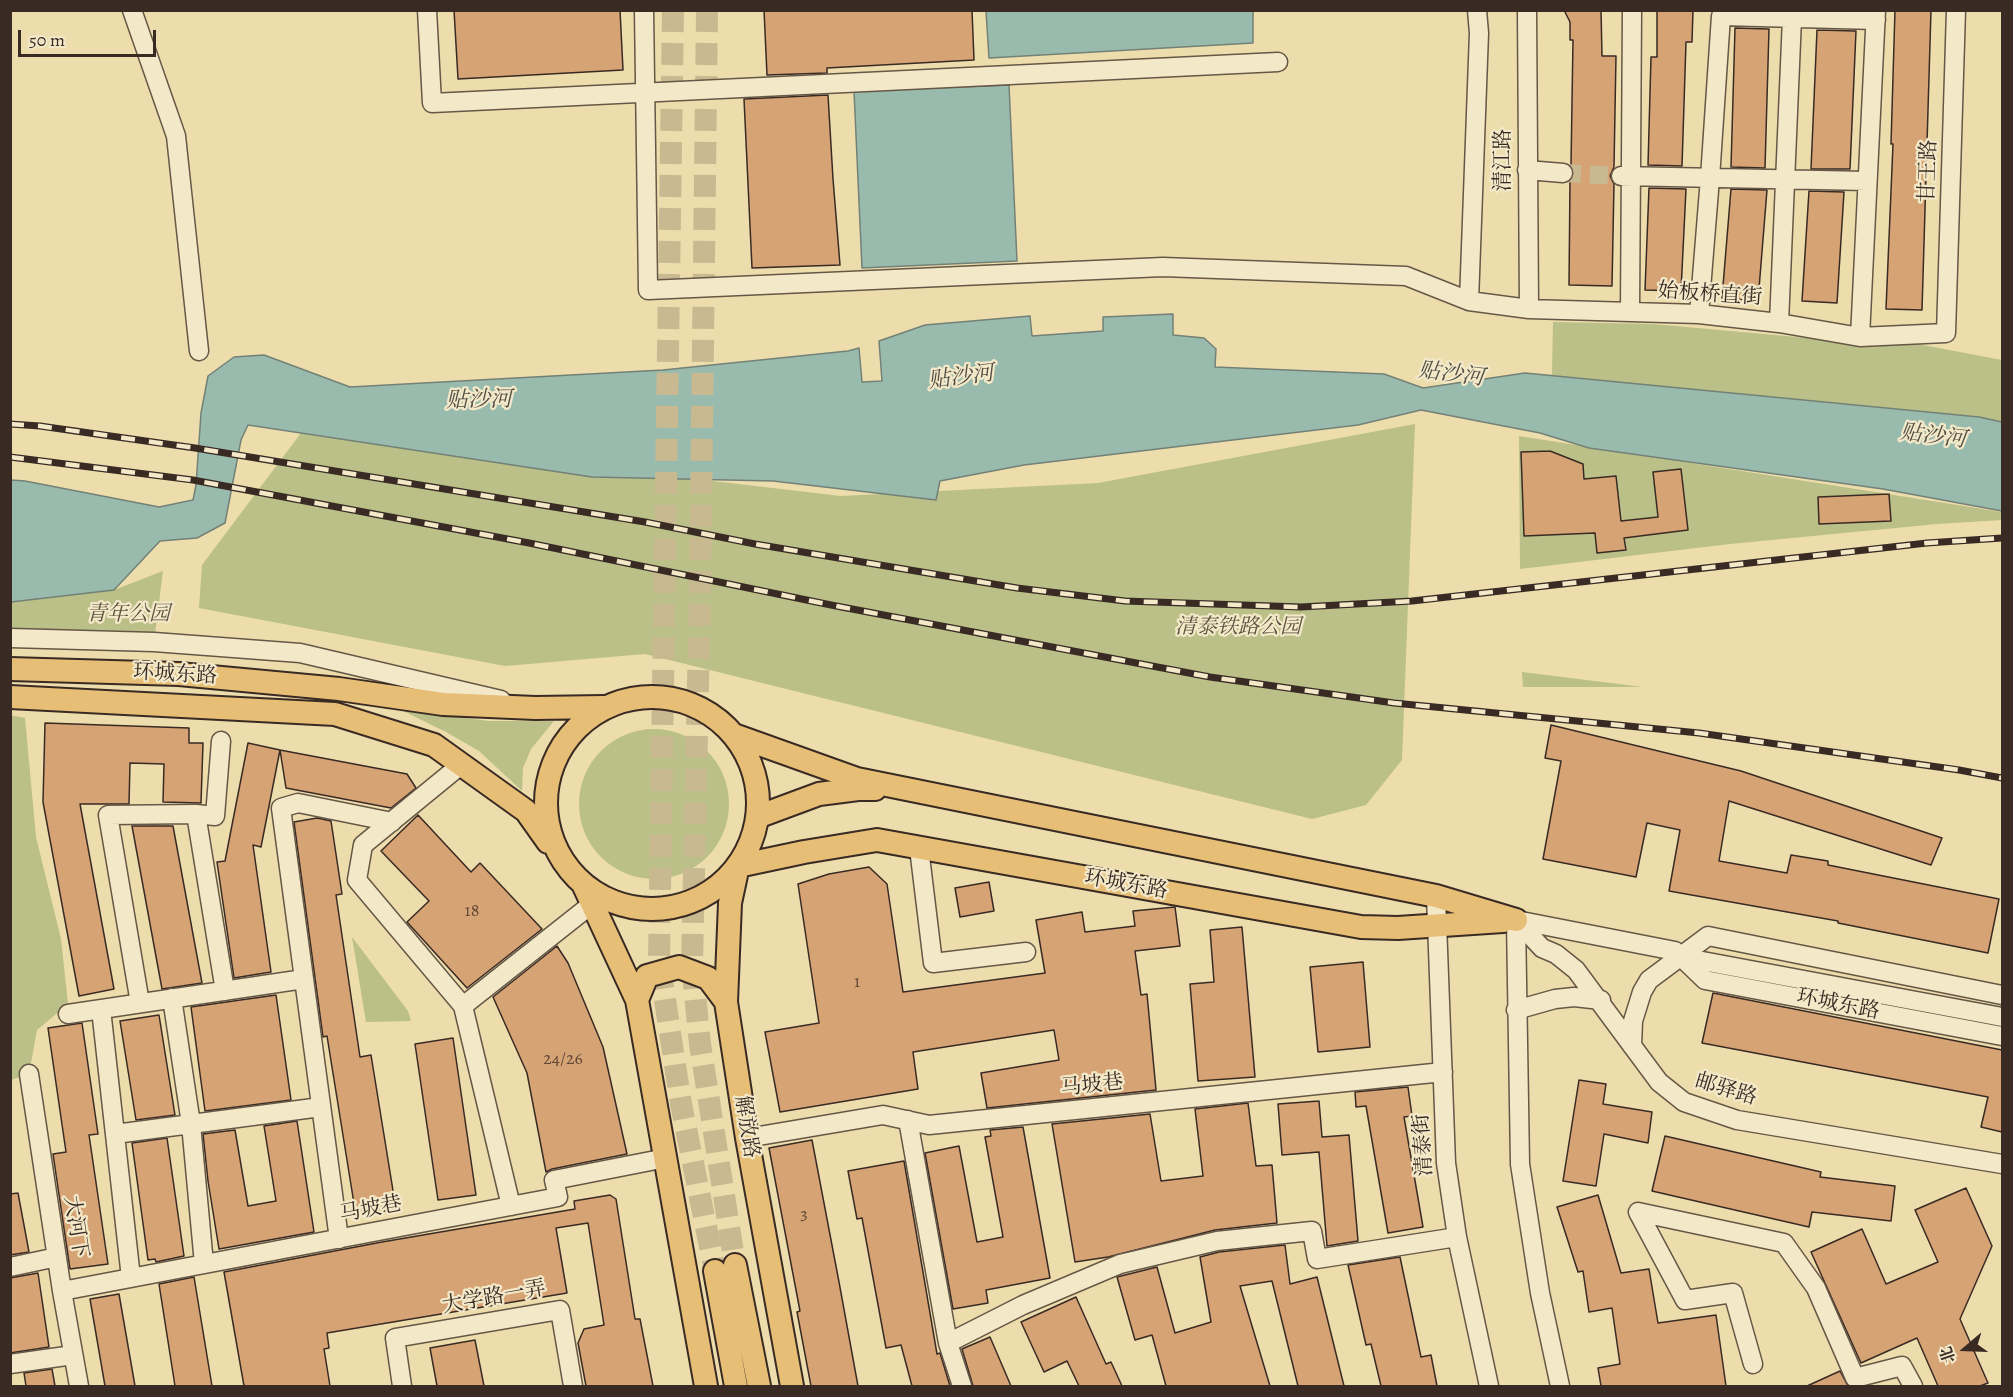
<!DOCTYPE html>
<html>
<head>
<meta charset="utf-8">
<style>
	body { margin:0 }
	#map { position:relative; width:2013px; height:1397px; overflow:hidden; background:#edddac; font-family:Alegreya,"Noto Serif SC",serif }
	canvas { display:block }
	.frame { position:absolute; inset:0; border:12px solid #392a24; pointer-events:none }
	.north { position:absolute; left:1935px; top:1319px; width:60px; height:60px; -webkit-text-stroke:4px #f3e9c9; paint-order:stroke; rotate:251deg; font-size:16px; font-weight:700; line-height:24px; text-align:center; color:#392a24 }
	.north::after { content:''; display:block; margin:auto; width:21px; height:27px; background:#392a24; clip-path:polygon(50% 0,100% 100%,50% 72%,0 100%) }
	.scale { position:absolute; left:18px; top:30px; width:138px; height:27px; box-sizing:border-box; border:3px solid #392a24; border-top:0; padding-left:8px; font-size:18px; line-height:21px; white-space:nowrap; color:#392a24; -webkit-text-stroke:4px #f3e9c9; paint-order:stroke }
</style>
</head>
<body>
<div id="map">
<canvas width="2013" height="1397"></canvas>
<div class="frame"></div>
<div class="north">北</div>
<div class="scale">50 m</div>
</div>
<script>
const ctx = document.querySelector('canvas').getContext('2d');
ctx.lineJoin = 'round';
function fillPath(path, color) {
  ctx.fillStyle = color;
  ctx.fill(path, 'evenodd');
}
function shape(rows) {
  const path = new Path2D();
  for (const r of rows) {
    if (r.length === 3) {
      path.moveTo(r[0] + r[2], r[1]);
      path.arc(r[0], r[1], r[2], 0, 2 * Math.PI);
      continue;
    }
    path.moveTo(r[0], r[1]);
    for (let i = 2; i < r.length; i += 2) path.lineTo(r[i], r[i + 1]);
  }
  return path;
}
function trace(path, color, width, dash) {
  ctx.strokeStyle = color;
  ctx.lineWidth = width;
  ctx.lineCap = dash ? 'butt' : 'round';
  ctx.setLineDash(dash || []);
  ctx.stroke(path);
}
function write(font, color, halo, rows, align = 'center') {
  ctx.font = font + ' Alegreya,"Noto Serif SC",serif';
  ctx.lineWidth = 4.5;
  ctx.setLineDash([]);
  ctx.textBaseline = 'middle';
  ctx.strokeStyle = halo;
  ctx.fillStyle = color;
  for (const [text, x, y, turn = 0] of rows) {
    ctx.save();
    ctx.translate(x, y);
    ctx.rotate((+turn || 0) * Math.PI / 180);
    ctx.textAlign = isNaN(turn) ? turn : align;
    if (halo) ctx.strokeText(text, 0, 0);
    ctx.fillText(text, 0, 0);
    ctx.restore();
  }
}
fillPath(shape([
	[1553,322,1653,324,1830,340,1907,342,2002,360,2002,422,1979,417,1552,376],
	[1415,424,1402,760,1366,805,1312,819,645,654,505,666,199,608,202,565,301,433,841,496,1098,483],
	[1519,436,2002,512,2002,520,1937,524,1730,544,1520,569],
	[163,571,154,642,11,643,11,598,114,590],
	[1522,672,1643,687,1523,687],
	[399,709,489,721,554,721,531,749,523,768,522,791,479,751,446,732],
	[10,715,25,718,36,837,61,939,68,1004,37,1030,29,1074,11,1080],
	[654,804,75],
	[352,937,408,1011,411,1021,366,1022]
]), '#bac088');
const water = shape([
	[986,11,1253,11,1253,43,989,58,986,11],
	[1009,85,1017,261,862,268,854,91,1009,85],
	[1173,314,1173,335,1204,338,1216,349,1215,367,1384,374,1423,388,1525,373,1979,417,2002,422,2002,511,1883,489,1589,448,1540,433,1421,410,1358,425,1024,465,940,481,936,500,773,481,592,477,248,425,241,440,225,523,197,538,160,541,114,590,11,602,11,480,25,481,159,507,193,500,196,485,201,413,208,376,234,357,264,355,350,387,663,370,848,351,859,348,862,382,882,381,879,341,925,325,1030,316,1032,336,1103,331,1103,317,1173,314]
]);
fillPath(water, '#99bbad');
trace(water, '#738176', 1.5);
const building = shape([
	[454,10,620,10,623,70,458,79,454,10],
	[764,10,972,10,974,60,827,68,827,73,767,75,764,10],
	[1564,10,1601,10,1602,56,1616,56,1614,167,1610,176,1614,184,1612,286,1569,285,1570,181,1574,173,1571,165,1573,40,1570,40,1570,22,1564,10],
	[1657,10,1693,10,1692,42,1686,42,1682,166,1648,165,1651,57,1657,57,1657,10],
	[1895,10,1931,10,1922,310,1886,309,1893,144,1891,144,1895,10],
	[1735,28,1769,29,1765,168,1731,167,1735,28],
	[1817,30,1856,31,1850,169,1811,169,1817,30],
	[828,95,833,179,840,265,752,268,744,99,828,95],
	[1649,188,1686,189,1681,291,1645,290,1649,188],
	[1731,189,1767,190,1758,301,1722,298,1731,189],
	[1809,191,1844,192,1837,303,1802,301,1809,191],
	[1550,451,1583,464,1584,479,1616,476,1621,521,1658,517,1653,472,1681,469,1688,530,1624,538,1626,550,1597,553,1595,533,1524,536,1521,452,1550,451],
	[1889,494,1891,521,1819,524,1818,497,1889,494],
	[45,723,189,728,189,743,203,743,201,803,163,802,164,764,130,763,129,804,80,804,114,989,79,996,43,802,45,723],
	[1551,725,1741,771,1942,838,1931,865,1729,801,1719,861,1787,873,1791,855,1828,861,1828,865,1999,899,1988,953,1838,923,1838,921,1669,891,1680,830,1647,823,1636,877,1543,859,1561,761,1545,758,1551,725],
	[248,743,280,750,261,847,253,845,271,972,234,978,217,862,225,861,248,743],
	[280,750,407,774,416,788,391,808,286,788,280,750],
	[418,815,471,872,480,863,542,929,467,988,407,922,429,901,381,851,418,815],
	[317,818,331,821,342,894,336,895,360,1057,371,1055,396,1209,356,1216,327,1036,323,1037,294,822,317,818],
	[132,826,173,826,202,983,162,989,132,826],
	[869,867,887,884,903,992,1045,973,1036,920,1082,912,1085,932,1135,926,1133,911,1175,907,1180,946,1135,951,1141,995,1147,994,1156,1090,987,1108,981,1073,1059,1060,1054,1030,913,1052,918,1089,780,1112,765,1032,819,1023,798,884,829,874,869,867],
	[989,882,994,911,960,917,955,888,989,882],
	[1242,927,1255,1077,1198,1081,1190,984,1214,982,1210,930,1242,927],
	[557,946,568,963,603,1047,627,1154,552,1169,546,1172,527,1073,493,997,557,946],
	[1363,962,1370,1047,1318,1052,1310,967,1363,962],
	[1713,993,2002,1050,2002,1132,1981,1127,1988,1097,1702,1043,1713,993],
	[276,995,291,1100,205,1111,191,1007,276,995],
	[159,1015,175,1115,136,1120,120,1021,159,1015],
	[82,1023,98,1134,89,1135,108,1264,70,1269,53,1154,66,1152,48,1028,82,1023],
	[453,1038,476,1195,438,1200,415,1044,453,1038],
	[1579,1080,1606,1084,1603,1104,1652,1112,1648,1143,1604,1134,1596,1186,1563,1181,1579,1080],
	[1408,1087,1412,1116,1404,1117,1423,1227,1388,1233,1366,1106,1356,1107,1355,1092,1408,1087],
	[1319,1101,1322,1137,1349,1135,1358,1241,1327,1246,1319,1152,1282,1155,1278,1104,1319,1101],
	[1248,1103,1256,1166,1272,1165,1277,1223,1215,1230,1108,1257,1075,1262,1052,1124,1150,1114,1161,1181,1203,1176,1195,1109,1248,1103],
	[297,1121,314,1232,219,1249,208,1181,203,1134,235,1130,248,1206,276,1201,264,1126,297,1121],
	[1023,1127,1050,1278,986,1290,988,1303,953,1309,925,1153,959,1146,977,1242,1003,1237,985,1137,991,1136,990,1130,1023,1127],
	[1665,1136,1821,1172,1820,1177,1895,1186,1891,1221,1812,1212,1809,1227,1652,1191,1665,1136],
	[167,1138,184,1256,156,1262,155,1259,148,1260,132,1143,167,1138],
	[812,1140,839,1282,858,1386,811,1386,797,1312,800,1311,769,1148,812,1140],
	[904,1161,937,1354,940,1353,950,1386,912,1386,901,1345,886,1348,862,1218,857,1219,848,1171,904,1161],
	[1966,1188,1992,1246,1960,1319,1988,1383,1980,1386,1938,1386,1917,1338,1861,1363,1811,1252,1862,1229,1886,1284,1938,1262,1915,1210,1966,1188],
	[18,1193,29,1252,10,1255,10,1194,18,1193],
	[610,1195,616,1199,635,1319,640,1319,653,1386,586,1386,578,1343,584,1329,604,1325,588,1223,556,1228,567,1293,327,1333,329,1348,324,1349,330,1386,244,1386,224,1272,382,1242,575,1209,574,1201,610,1195],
	[1598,1195,1621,1273,1649,1269,1658,1323,1716,1315,1726,1386,1601,1386,1598,1368,1620,1364,1612,1308,1589,1312,1583,1271,1578,1272,1557,1207,1598,1195],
	[1285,1245,1290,1284,1317,1277,1344,1386,1298,1386,1272,1281,1240,1286,1270,1386,1166,1386,1152,1335,1135,1340,1117,1277,1157,1267,1175,1333,1211,1322,1200,1257,1219,1252,1285,1245],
	[1400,1257,1421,1357,1431,1355,1437,1386,1381,1386,1371,1344,1366,1345,1348,1265,1400,1257],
	[38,1273,49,1347,10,1353,10,1278,38,1273],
	[194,1277,212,1386,175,1386,159,1284,194,1277],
	[119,1294,135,1386,105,1386,90,1299,119,1294],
	[1076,1297,1106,1364,1111,1362,1122,1386,1079,1386,1067,1361,1044,1372,1021,1322,1076,1297],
	[990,1337,1011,1386,973,1386,962,1349,990,1337],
	[475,1340,484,1386,437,1386,430,1348,475,1340],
	[52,1369,55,1386,26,1386,24,1373,52,1369],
	[1840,1371,1848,1386,1807,1386,1840,1371]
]);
fillPath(building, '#d6a374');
trace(building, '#392a24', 1.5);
trace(shape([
	[1563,173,1621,176]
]), '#c9b991', 18, [18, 9]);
trace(shape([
	[673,10,659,961,681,1104,715,1271],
	[707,10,700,592,692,965,700,1044,735,1265]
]), '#c9b991', 22, [22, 11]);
const minor = shape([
	[132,10,176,136,199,351],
	[427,10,432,103,1278,62],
	[644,10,648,290,1163,267,1406,276,1469,301,1529,309,1699,314,1779,323,1860,337,1946,333,1956,10],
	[1527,10,1529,309],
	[1527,170,1563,173],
	[1621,176,1867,181],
	[1469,301,1479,33,1477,10],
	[1630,312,1632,10],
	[1699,314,1710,178,1721,16,1876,20],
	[1779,323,1792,18],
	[1860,337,1876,10],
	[10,638,154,642,300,653,501,700],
	[462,764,363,845,357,880,463,1006,511,1206],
	[196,814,215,816,221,741],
	[919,848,933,963,1026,952],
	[1436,896,1446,1163,1457,1237,1489,1386],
	[1516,920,1542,948,1556,954,1576,970,1659,1082,1684,1102,1737,1120,2002,1164],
	[1516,920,1675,951,1705,980,2002,1036],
	[1516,920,1520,1164,1540,1293,1560,1386],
	[1681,957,2002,1017],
	[172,998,191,1124,204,1264],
	[140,1003,108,815,196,814,225,991],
	[463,1006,592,904],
	[101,1009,131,1278],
	[1516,1010,1555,999,1574,997,1601,1000],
	[68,1014,304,979],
	[1632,1046,1633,1021,1642,992,1649,980,1708,936,2002,995],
	[29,1074,62,1291,79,1386],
	[908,1120,948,1343,962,1386],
	[115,1134,321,1107],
	[747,1138,883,1115,929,1125,1443,1072],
	[339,1239,281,808,298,803,392,822],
	[10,1267,57,1257],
	[62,1291,558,1197,554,1180,666,1158],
	[948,1343,1023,1305,1120,1264,1217,1241,1312,1231,1317,1259,1457,1237],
	[10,1364,73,1355],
	[1753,1364,1733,1293,1685,1300,1638,1212,1784,1243,1816,1288,1855,1378,1902,1366,1913,1386],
	[402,1386,395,1338,560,1310,573,1386]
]);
const major = shape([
	[10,669,179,674,339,689,443,704,535,708,604,707],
	[652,803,106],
	[10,697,335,714,434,745,526,811,548,842],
	[734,735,857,779,1436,896,1516,920],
	[757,817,819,794,858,789,875,789],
	[738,866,804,852,877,840,1361,927,1398,928,1503,921],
	[738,866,730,903,726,1002,747,1138,792,1386],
	[584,886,637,1000,706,1386],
	[637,1000,647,976,679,967,708,978,726,1002],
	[735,1265,759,1386],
	[715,1271,736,1386]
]);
trace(minor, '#665746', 21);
trace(major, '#392a24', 26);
trace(minor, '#f3e9c9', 18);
trace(major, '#e6be76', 22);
const rail = shape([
	[10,424,40,426,195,448,645,522,755,544,1017,588,1125,601,1301,607,1412,601,1927,543,2002,538],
	[10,457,193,480,529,543,831,605,1210,677,1394,703,1699,733,1959,770,2002,778]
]);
trace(rail, '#392a24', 7);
trace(rail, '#f3e9c9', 4.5, [14]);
write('18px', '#604838', null, [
	["18",472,912],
	["1",857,983],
	["24/26",563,1060],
	["3",804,1215]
]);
write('21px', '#392a24', '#f3e9c9', [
	["清江路",1504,160,-90],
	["甘王路",1929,171,-88],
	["始板桥直街",1710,295,4],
	["环城东路",175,675,3],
	["环城东路",1126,885,10],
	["环城东路",1838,1005,11],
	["马坡巷",1092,1086,-6],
	["邮驿路",1726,1090,17],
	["解放路",746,1127,81],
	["清泰街",1424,1145,-94],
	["马坡巷",371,1210,-11],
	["大河下",75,1227,81],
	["大学路一弄",494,1298,-10]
]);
write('italic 21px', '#59503d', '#f3e9c9', [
	["青年公园",128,615],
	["清泰铁路公园",1238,628]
]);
write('italic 22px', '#514e46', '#f3e9c9', [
	["贴沙河",1451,375,7],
	["贴沙河",961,378,-7],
	["贴沙河",479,401,-1],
	["贴沙河",1933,437,7]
]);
</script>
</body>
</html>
